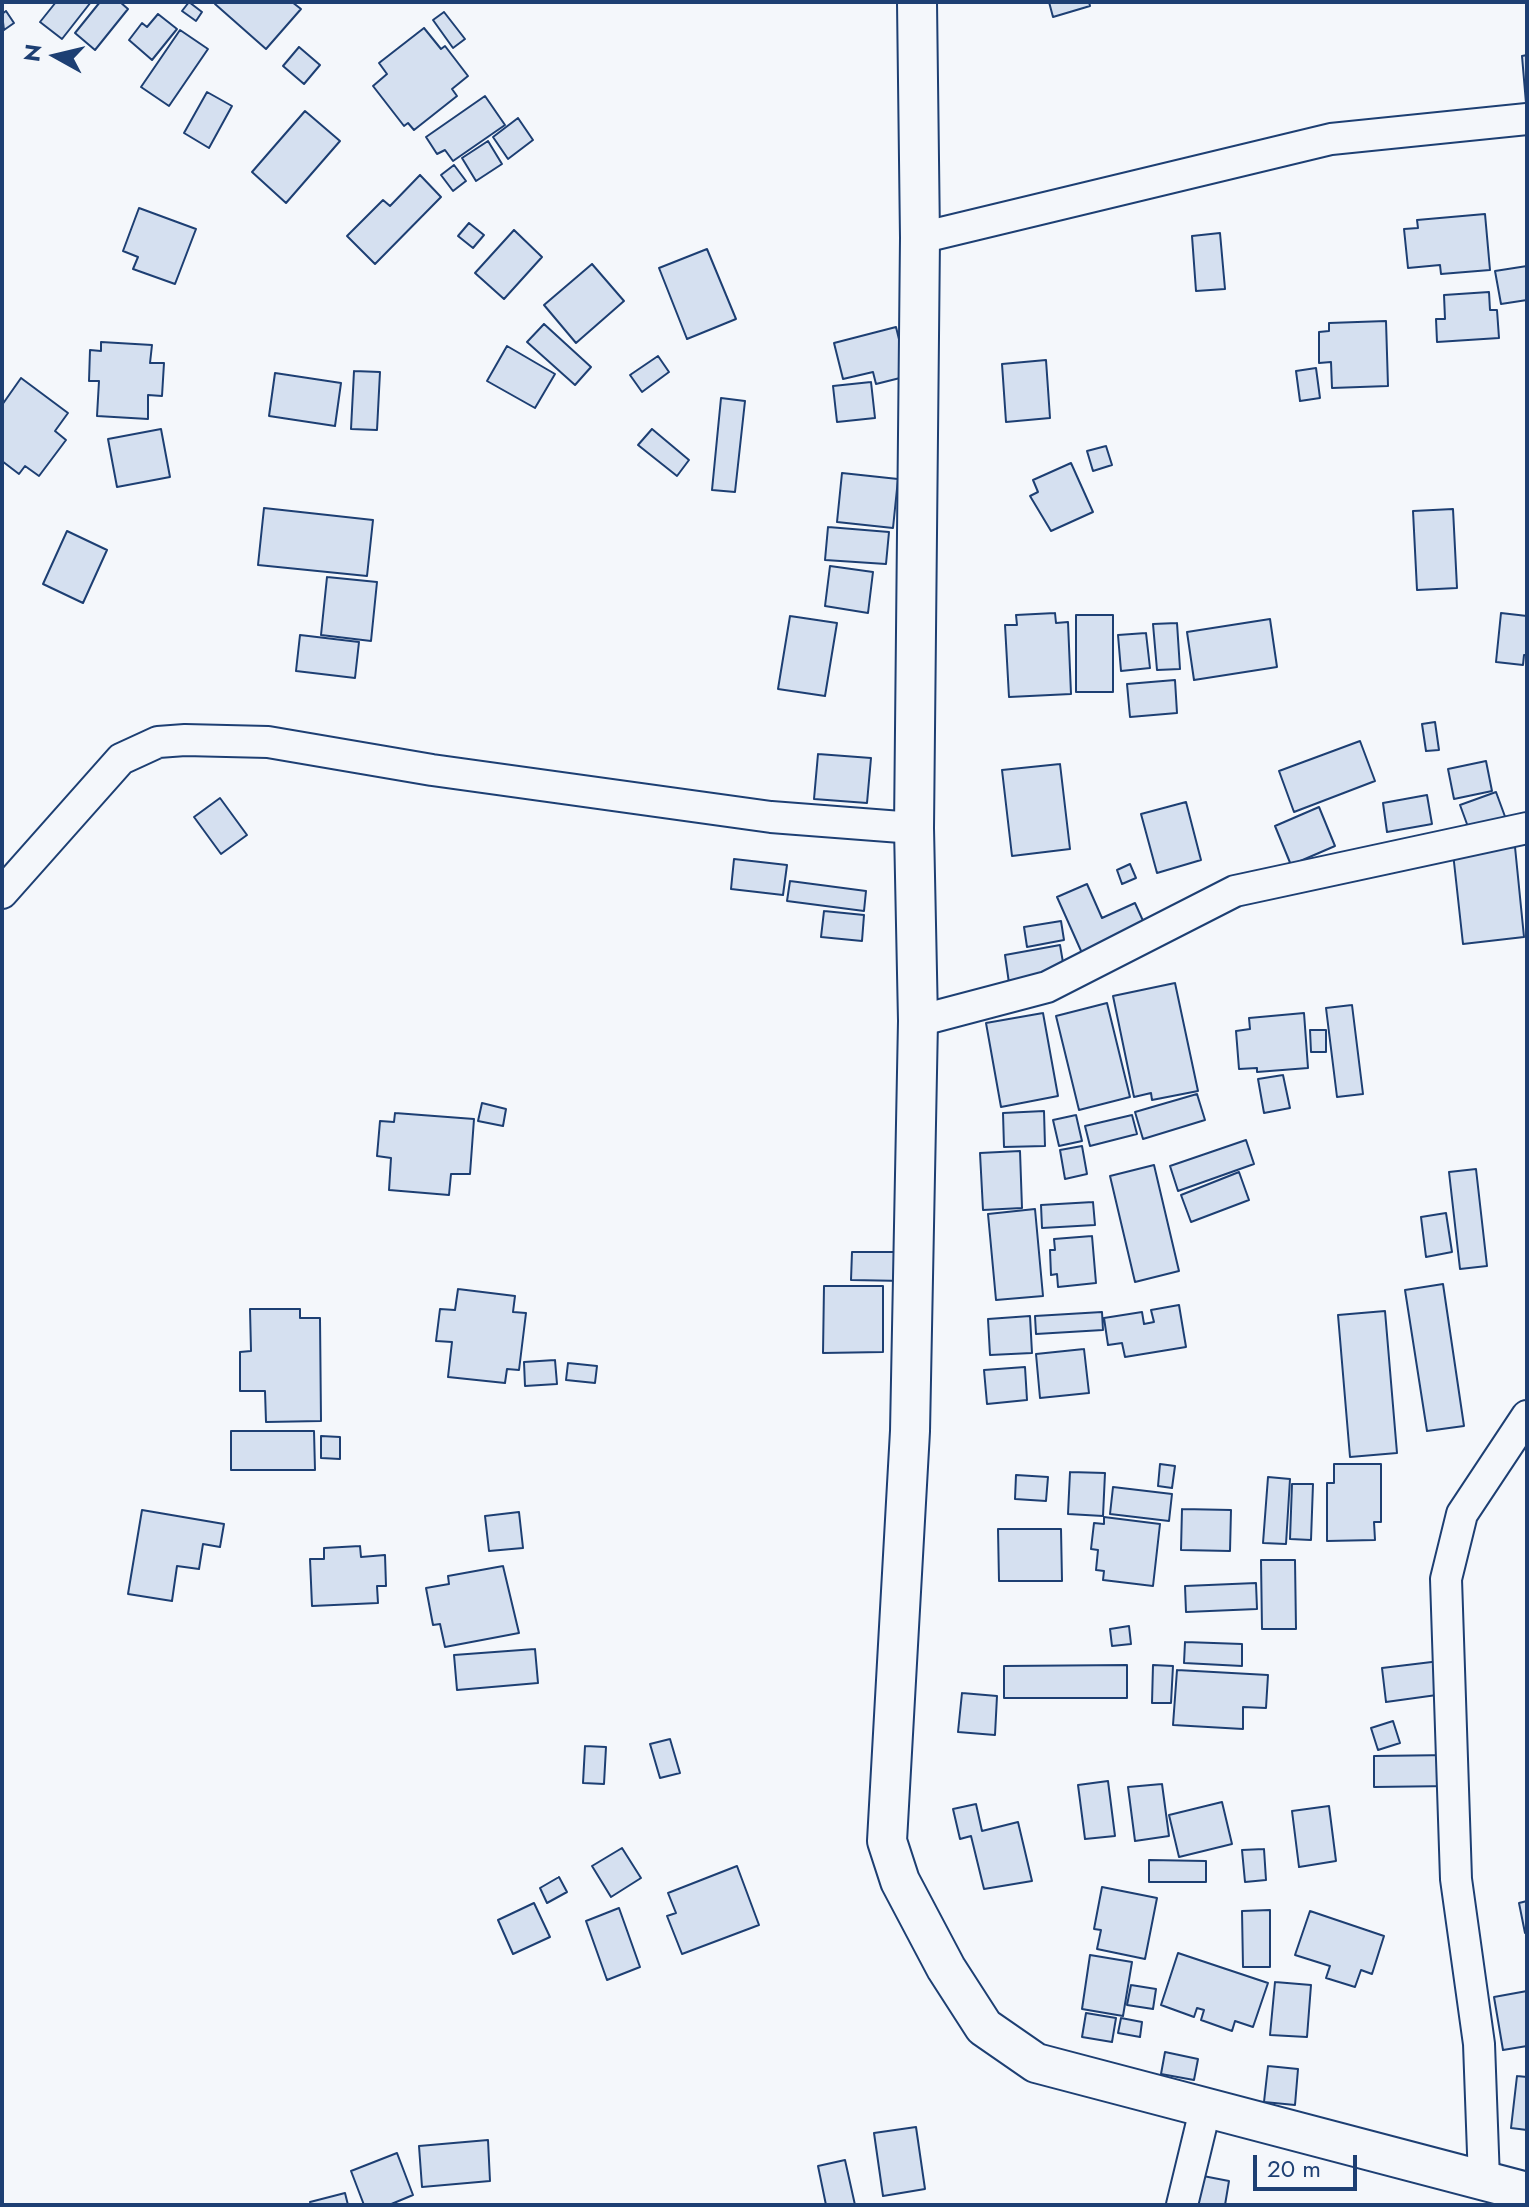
<!DOCTYPE html>
<html>
<head>
<meta charset="utf-8">
<style>
	body { margin:0 }
	#map { position:relative; width:1529px; height:2207px; overflow:hidden; background:#f4f7fb; font-family:Jost,sans-serif }
	canvas { display:block }
	.frame { position:absolute; inset:0; border:4px solid #1d3f73; pointer-events:none }
	.north { position:absolute; left:16px; top:16px; width:80px; height:80px; -webkit-text-stroke:6px #f4f7fb; paint-order:stroke; rotate:278deg; font-size:22px; font-weight:700; line-height:32px; text-align:center; color:#1d3f73 }
	.north::after { content:''; display:block; margin:auto; width:28px; height:36px; background:#1d3f73; clip-path:polygon(50% 0,100% 100%,50% 72%,0 100%) }
	.scale { position:absolute; left:1253px; top:2155px; width:104px; height:36px; box-sizing:border-box; border:4px solid #1d3f73; border-top:0; padding-left:10px; font-size:24px; line-height:28px; white-space:nowrap; color:#1d3f73; -webkit-text-stroke:6px #f4f7fb; paint-order:stroke }
</style>
</head>
<body>
<div id="map">
<canvas width="1529" height="2207"></canvas>
<div class="frame"></div>
<div class="north">N</div>
<div class="scale">20 m</div>
</div>
<script>
const ctx = document.querySelector('canvas').getContext('2d');
ctx.lineJoin = 'round';
function fillPath(path, color) {
  ctx.fillStyle = color;
  ctx.fill(path, 'evenodd');
}
function shape(rows) {
  const path = new Path2D();
  for (const r of rows) {
    path.moveTo(r[0], r[1]);
    for (let i = 2; i < r.length; i += 2) path.lineTo(r[i], r[i + 1]);
  }
  return path;
}
function trace(path, color, width, dash) {
  ctx.strokeStyle = color;
  ctx.lineWidth = width;
  ctx.lineCap = dash ? 'butt' : 'round';
  ctx.setLineDash(dash || []);
  ctx.stroke(path);
}
const building = shape([
	[56,2,91,2,62,39,40,22,56,2],
	[100,2,120,2,128,9,95,50,75,33,100,2],
	[189,2,202,12,196,21,182,11,189,2],
	[217,2,292,2,301,9,266,49,215,4,217,2],
	[1049,2,1089,2,1090,6,1053,17,1049,2],
	[6,11,14,23,4,30,2,14,6,11],
	[444,12,465,39,453,48,433,20,444,12],
	[158,14,177,29,152,60,129,40,142,23,147,27,158,14],
	[424,28,441,49,445,46,468,76,452,89,457,96,414,130,408,123,404,126,373,86,387,74,379,63,424,28],
	[180,30,208,49,169,106,141,87,180,30],
	[299,47,320,65,304,84,283,66,299,47],
	[1527,55,1527,103,1526,103,1522,56,1527,55],
	[207,92,232,106,209,148,184,133,207,92],
	[485,96,505,125,453,161,445,150,437,154,426,137,485,96],
	[305,111,340,141,286,203,252,172,305,111],
	[518,118,533,140,508,159,493,137,518,118],
	[488,141,502,164,476,181,462,158,488,141],
	[454,165,466,181,453,191,441,175,454,165],
	[420,175,441,197,375,264,347,236,383,200,390,206,420,175],
	[139,208,196,229,175,284,133,269,138,257,123,251,139,208],
	[1485,214,1490,270,1441,274,1440,265,1408,268,1404,229,1418,228,1417,220,1485,214],
	[469,223,484,235,473,248,458,236,469,223],
	[514,230,542,257,504,299,475,273,514,230],
	[1220,233,1225,289,1196,291,1192,236,1220,233],
	[707,249,736,319,687,339,659,268,707,249],
	[592,264,624,301,576,343,544,305,592,264],
	[1527,266,1527,300,1501,304,1495,271,1527,266],
	[1489,292,1490,310,1497,310,1499,338,1437,342,1436,319,1445,319,1444,295,1489,292],
	[1386,321,1388,386,1332,388,1331,362,1319,363,1319,332,1329,331,1329,323,1386,321],
	[544,324,591,367,575,385,527,342,544,324],
	[896,327,908,376,876,384,873,372,843,379,834,343,896,327],
	[101,342,152,345,150,363,164,363,162,396,148,395,148,419,97,416,99,381,89,381,90,350,101,351,101,342],
	[507,346,555,374,535,408,487,381,507,346],
	[658,356,669,372,642,392,630,375,658,356],
	[1046,360,1050,418,1006,422,1002,364,1046,360],
	[1316,368,1320,398,1300,401,1296,371,1316,368],
	[354,371,380,372,377,430,351,429,354,371],
	[275,373,341,383,335,426,269,416,275,373],
	[21,378,68,413,55,431,66,440,39,476,25,466,19,474,2,461,2,405,21,378],
	[871,382,875,418,837,422,833,386,871,382],
	[721,398,745,401,735,492,712,490,721,398],
	[161,429,170,477,117,487,108,439,161,429],
	[652,429,689,460,677,476,638,445,652,429],
	[1106,446,1112,465,1093,471,1087,451,1106,446],
	[1071,463,1093,512,1051,531,1030,496,1038,492,1033,480,1071,463],
	[842,473,898,479,893,528,837,522,842,473],
	[264,508,373,520,367,576,258,565,264,508],
	[1453,509,1457,588,1417,590,1413,511,1453,509],
	[828,527,889,532,886,564,825,560,828,527],
	[67,531,107,550,83,603,43,584,67,531],
	[830,566,873,572,868,613,825,606,830,566],
	[327,577,377,582,371,641,321,635,327,577],
	[1055,613,1056,623,1068,622,1071,694,1009,697,1005,625,1017,625,1016,615,1055,613],
	[1501,613,1527,616,1527,655,1524,655,1523,665,1496,662,1501,613],
	[1076,615,1113,615,1113,692,1076,692,1076,615],
	[790,616,837,623,825,696,778,689,790,616],
	[1270,619,1277,667,1194,680,1187,632,1270,619],
	[1177,623,1180,669,1157,670,1153,624,1177,623],
	[1146,633,1150,668,1121,671,1118,635,1146,633],
	[300,635,359,642,355,678,296,671,300,635],
	[1175,680,1177,713,1130,717,1127,684,1175,680],
	[1435,722,1439,750,1426,751,1422,724,1435,722],
	[1360,741,1375,781,1294,812,1279,771,1360,741],
	[818,754,871,758,867,803,814,799,818,754],
	[1486,761,1492,791,1454,799,1448,769,1486,761],
	[1060,764,1070,849,1012,856,1002,770,1060,764],
	[1496,792,1507,822,1471,835,1460,805,1496,792],
	[1427,795,1432,824,1387,832,1383,803,1427,795],
	[220,798,247,835,221,854,194,817,220,798],
	[1186,802,1201,860,1157,873,1141,814,1186,802],
	[1319,807,1335,846,1291,865,1275,826,1319,807],
	[1515,847,1524,937,1463,944,1453,853,1515,847],
	[734,859,787,865,783,895,731,889,734,859],
	[1130,864,1136,878,1122,884,1117,870,1130,864],
	[790,881,866,891,864,911,787,901,790,881],
	[1087,884,1102,918,1135,903,1149,934,1086,962,1057,897,1087,884],
	[824,911,864,915,862,941,821,937,824,911],
	[1061,921,1064,940,1027,947,1024,927,1061,921],
	[1060,945,1066,980,1010,990,1005,955,1060,945],
	[1175,983,1198,1091,1152,1100,1151,1093,1134,1097,1113,996,1175,983],
	[1107,1003,1130,1097,1079,1110,1056,1016,1107,1003],
	[1352,1005,1363,1094,1337,1097,1326,1008,1352,1005],
	[1043,1013,1058,1096,1001,1107,986,1023,1043,1013],
	[1304,1013,1308,1068,1257,1072,1257,1068,1239,1069,1236,1031,1250,1029,1249,1018,1304,1013],
	[1310,1030,1326,1030,1326,1052,1311,1052,1310,1030],
	[1283,1075,1290,1108,1264,1113,1258,1079,1283,1075],
	[1197,1094,1205,1120,1143,1139,1135,1112,1197,1094],
	[482,1103,506,1109,503,1126,478,1121,482,1103],
	[1044,1111,1045,1146,1004,1147,1003,1113,1044,1111],
	[395,1113,474,1119,470,1174,451,1174,449,1195,389,1190,391,1158,377,1156,380,1121,394,1122,395,1113],
	[1076,1115,1082,1141,1059,1146,1053,1120,1076,1115],
	[1132,1115,1137,1134,1090,1146,1085,1126,1132,1115],
	[1246,1140,1254,1164,1178,1191,1170,1166,1246,1140],
	[1082,1146,1087,1174,1065,1179,1060,1150,1082,1146],
	[1020,1151,1022,1208,983,1210,980,1153,1020,1151],
	[1154,1165,1179,1271,1135,1282,1110,1176,1154,1165],
	[1476,1169,1487,1266,1460,1269,1449,1172,1476,1169],
	[1239,1172,1249,1200,1191,1222,1181,1195,1239,1172],
	[1093,1202,1095,1225,1042,1228,1041,1205,1093,1202],
	[1035,1209,1043,1296,996,1300,988,1214,1035,1209],
	[1446,1213,1452,1252,1426,1257,1421,1217,1446,1213],
	[1092,1236,1096,1283,1058,1287,1057,1274,1051,1275,1050,1250,1055,1250,1054,1239,1092,1236],
	[852,1252,904,1252,904,1281,851,1280,852,1252],
	[1443,1284,1464,1426,1427,1431,1405,1290,1443,1284],
	[824,1286,883,1286,883,1352,823,1353,824,1286],
	[458,1289,515,1296,513,1312,526,1313,519,1370,507,1369,505,1383,448,1377,452,1342,436,1341,440,1309,455,1310,458,1289],
	[1179,1305,1186,1347,1125,1357,1122,1343,1108,1345,1104,1318,1142,1312,1144,1324,1154,1322,1151,1310,1179,1305],
	[250,1309,300,1309,300,1318,320,1318,321,1421,266,1422,265,1391,240,1391,240,1352,251,1351,250,1309],
	[1385,1311,1397,1453,1350,1457,1338,1315,1385,1311],
	[1102,1312,1103,1330,1036,1334,1035,1316,1102,1312],
	[1030,1316,1032,1353,990,1355,988,1319,1030,1316],
	[1084,1349,1089,1393,1040,1398,1036,1354,1084,1349],
	[555,1360,557,1384,525,1386,524,1362,555,1360],
	[568,1363,597,1366,595,1383,566,1380,568,1363],
	[1025,1367,1027,1400,987,1404,984,1370,1025,1367],
	[231,1431,314,1431,315,1470,231,1470,231,1431],
	[321,1436,340,1437,340,1459,321,1458,321,1436],
	[1160,1464,1175,1466,1172,1488,1158,1486,1160,1464],
	[1334,1464,1381,1464,1381,1522,1374,1522,1375,1540,1327,1541,1327,1483,1334,1483,1334,1464],
	[1070,1472,1105,1473,1103,1516,1068,1514,1070,1472],
	[1016,1475,1048,1477,1046,1501,1015,1499,1016,1475],
	[1268,1477,1290,1479,1286,1544,1263,1543,1268,1477],
	[1292,1484,1313,1484,1311,1540,1290,1539,1292,1484],
	[1113,1487,1172,1494,1169,1521,1110,1514,1113,1487],
	[1182,1509,1231,1510,1230,1551,1181,1550,1182,1509],
	[142,1510,224,1524,220,1547,203,1544,199,1569,177,1566,172,1601,128,1594,142,1510],
	[519,1512,523,1548,489,1551,485,1516,519,1512],
	[1104,1517,1160,1524,1153,1586,1103,1580,1104,1571,1096,1570,1098,1550,1091,1549,1094,1523,1104,1524,1104,1517],
	[998,1529,1061,1529,1062,1581,999,1581,998,1529],
	[360,1546,361,1557,385,1555,386,1586,377,1586,378,1603,312,1606,310,1559,324,1559,324,1548,360,1546],
	[1261,1560,1295,1560,1296,1629,1262,1629,1261,1560],
	[503,1566,519,1633,445,1647,440,1624,433,1625,426,1588,449,1584,448,1576,503,1566],
	[1256,1583,1257,1609,1186,1612,1185,1586,1256,1583],
	[1129,1626,1131,1644,1112,1646,1110,1629,1129,1626],
	[1185,1642,1242,1644,1242,1666,1184,1663,1185,1642],
	[535,1649,538,1683,457,1690,454,1655,535,1649],
	[1440,1661,1444,1694,1386,1702,1382,1668,1440,1661],
	[1127,1665,1127,1698,1004,1698,1004,1666,1127,1665],
	[1153,1665,1173,1666,1171,1703,1152,1703,1153,1665],
	[1177,1670,1268,1675,1266,1708,1243,1707,1243,1729,1173,1725,1177,1670],
	[962,1693,997,1696,995,1735,958,1732,962,1693],
	[1393,1721,1400,1743,1378,1750,1371,1728,1393,1721],
	[670,1739,680,1773,660,1778,650,1744,670,1739],
	[585,1746,606,1747,604,1784,583,1783,585,1746],
	[1451,1755,1452,1786,1374,1787,1374,1756,1451,1755],
	[1108,1781,1115,1836,1085,1839,1078,1785,1108,1781],
	[1162,1784,1169,1836,1135,1841,1128,1787,1162,1784],
	[1222,1802,1232,1844,1179,1857,1169,1815,1222,1802],
	[976,1804,982,1831,1018,1822,1032,1881,984,1889,971,1836,960,1839,953,1809,976,1804],
	[1329,1806,1336,1861,1299,1867,1292,1811,1329,1806],
	[622,1848,641,1878,611,1897,592,1866,622,1848],
	[1264,1849,1266,1880,1245,1882,1242,1850,1264,1849],
	[1149,1860,1206,1861,1206,1882,1149,1882,1149,1860],
	[737,1866,759,1925,682,1954,667,1916,676,1913,668,1893,737,1866],
	[559,1877,567,1892,547,1903,540,1888,559,1877],
	[1102,1887,1157,1898,1145,1959,1097,1949,1101,1930,1094,1929,1102,1887],
	[1527,1901,1527,1933,1525,1933,1519,1903,1527,1901],
	[534,1903,550,1937,513,1954,498,1920,534,1903],
	[619,1908,640,1967,607,1980,586,1921,619,1908],
	[1270,1910,1270,1967,1243,1967,1242,1911,1270,1910],
	[1310,1911,1384,1936,1372,1974,1361,1970,1355,1987,1326,1978,1330,1966,1295,1955,1310,1911],
	[1178,1953,1268,1983,1253,2027,1235,2021,1232,2031,1201,2020,1204,2010,1197,2008,1194,2017,1161,2005,1178,1953],
	[1090,1955,1132,1962,1123,2016,1082,2009,1090,1955],
	[1275,1982,1311,1985,1307,2037,1270,2035,1275,1982],
	[1131,1985,1156,1989,1153,2009,1127,2005,1131,1985],
	[1527,1991,1527,2046,1503,2050,1494,1997,1527,1991],
	[1086,2013,1116,2018,1112,2042,1082,2037,1086,2013],
	[1121,2018,1142,2022,1140,2037,1118,2033,1121,2018],
	[1165,2052,1198,2059,1194,2080,1161,2074,1165,2052],
	[1268,2066,1298,2069,1295,2105,1264,2102,1268,2066],
	[1517,2076,1527,2077,1527,2130,1511,2128,1517,2076],
	[916,2127,925,2189,883,2196,874,2133,916,2127],
	[488,2140,490,2181,422,2187,419,2146,488,2140],
	[397,2153,413,2195,389,2205,364,2205,351,2171,397,2153],
	[845,2160,855,2205,826,2205,818,2166,845,2160],
	[1198,2175,1229,2181,1225,2205,1192,2205,1198,2175],
	[345,2193,348,2205,311,2205,310,2202,345,2193]
]);
fillPath(building, '#d5e0f0');
trace(building, '#1d3f73', 2);
const minor = shape([
	[920,238,1331,139,1527,119],
	[2,893,121,759,158,742,185,740,268,742,432,770,771,817,914,828],
	[918,1021,1047,987,1235,891,1527,828],
	[1484,2180,1479,2044,1456,1879,1446,1579,1462,1514,1527,1416],
	[1182,2205,1205,2110]
]);
const tertiary = shape([
	[917,2,920,238,914,828,918,1021,910,1431,887,1841,900,1881,946,1968,984,2027,1036,2063,1527,2192]
]);
trace(minor, '#1d3f73', 34);
trace(tertiary, '#1d3f73', 42);
trace(minor, '#f4f7fb', 30);
trace(tertiary, '#f4f7fb', 38);
</script>
</body>
</html>
